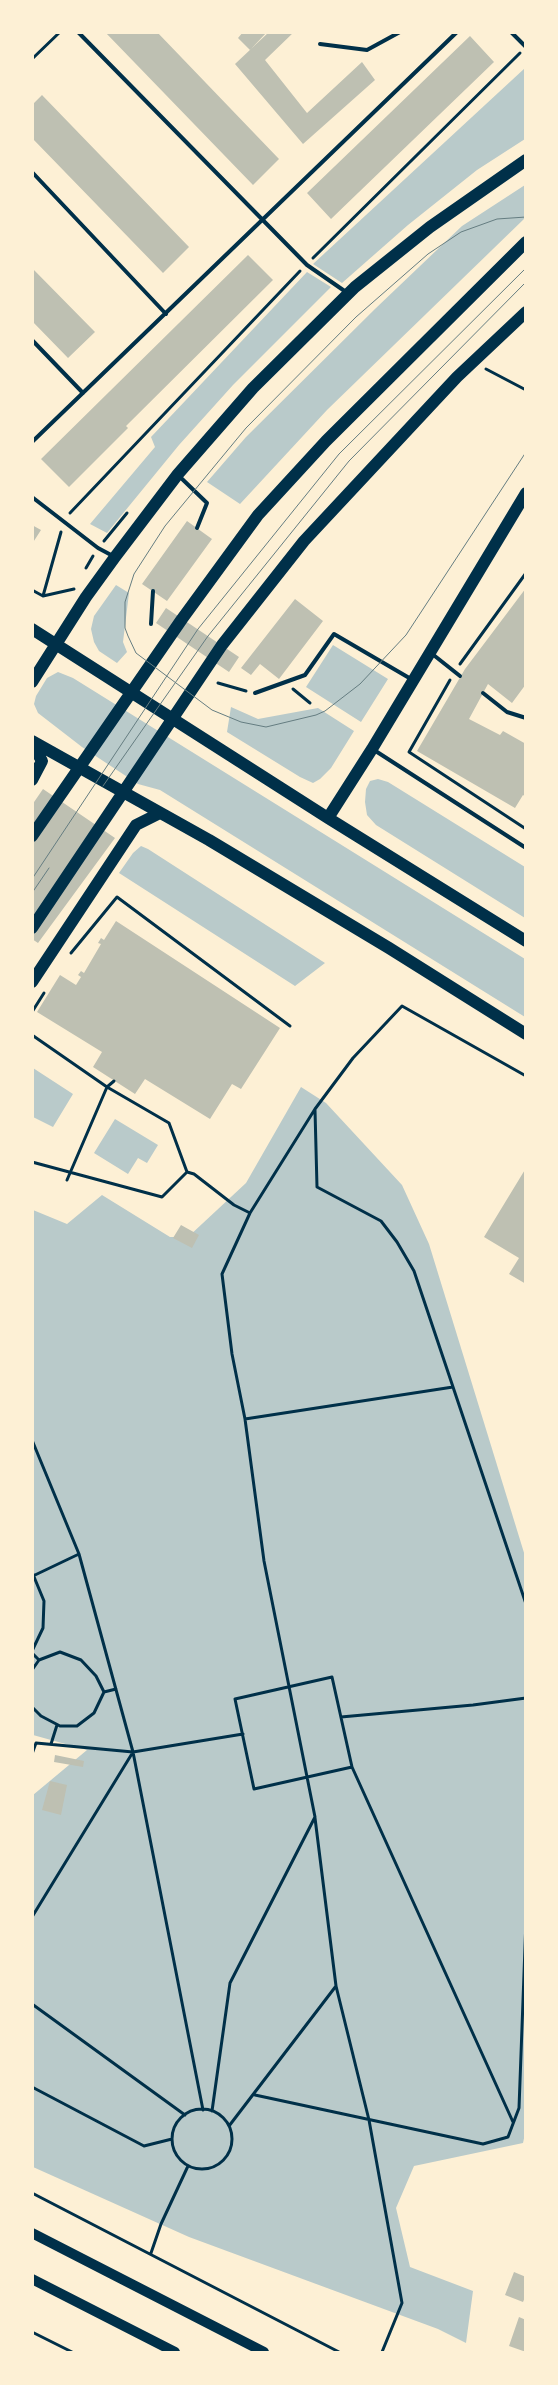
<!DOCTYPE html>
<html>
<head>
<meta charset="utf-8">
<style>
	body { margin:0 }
	#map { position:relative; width:558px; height:2385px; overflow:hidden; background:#fdf0d5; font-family:"Golos Text",sans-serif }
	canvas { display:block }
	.frame { position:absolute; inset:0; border:34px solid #fdf0d5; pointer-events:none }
</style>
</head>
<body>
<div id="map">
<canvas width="558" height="2385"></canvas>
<div class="frame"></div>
</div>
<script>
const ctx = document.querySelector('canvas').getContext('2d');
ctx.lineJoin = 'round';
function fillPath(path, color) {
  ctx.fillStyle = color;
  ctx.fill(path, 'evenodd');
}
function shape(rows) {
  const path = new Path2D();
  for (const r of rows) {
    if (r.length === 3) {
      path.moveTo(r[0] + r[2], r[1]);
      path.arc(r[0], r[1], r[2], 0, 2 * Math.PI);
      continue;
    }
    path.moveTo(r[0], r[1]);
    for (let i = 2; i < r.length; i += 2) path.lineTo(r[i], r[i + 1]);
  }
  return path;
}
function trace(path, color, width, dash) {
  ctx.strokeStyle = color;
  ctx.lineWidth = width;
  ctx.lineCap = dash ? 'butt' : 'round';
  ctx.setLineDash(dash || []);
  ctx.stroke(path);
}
fillPath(shape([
	[525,68,525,139,477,170,408,225,342,283,313,264],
	[525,185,525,218,327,410,240,504,207,482,246,437,376,308,462,226],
	[307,272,331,287,233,385,179,445,107,533,90,524,155,447,151,437],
	[116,585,129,593,123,642,127,652,117,663,99,651,94,642,91,629,94,616],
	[333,645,388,679,361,722,306,687],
	[58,672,73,678,525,959,525,1017,160,790,138,784,82,747,38,713,34,704,36,696,47,678],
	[231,707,258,719,318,708,354,731,331,768,320,779,313,783,300,777,227,732],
	[378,779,388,782,525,867,525,918,376,825,367,815,365,802,366,789,370,781],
	[141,846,148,849,325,963,295,986,119,873,133,853],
	[33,1068,73,1094,53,1127,33,1117],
	[301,1087,326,1103,402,1185,429,1244,525,1556,526,2129,523,2143,414,2166,396,2208,410,2267,473,2291,466,2343,438,2329,189,2237,33,2167,33,1795,87,1750,33,1735,33,1210,67,1224,102,1195,170,1237,188,1237,246,1183],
	[115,1119,158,1145,147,1163,138,1158,128,1174,94,1153]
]), '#b9caca');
fillPath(shape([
	[105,32,157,32,279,159,253,185],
	[243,32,267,32,250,50,238,38],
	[269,32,294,32,265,60,307,113,362,62,375,80,303,144,235,64],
	[470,36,494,62,331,219,307,193],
	[42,95,189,247,163,273,32,138,32,105],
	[248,255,273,280,126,426,128,428,69,487,41,459],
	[32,268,95,332,68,358,32,321],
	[187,521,212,539,167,601,142,584],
	[32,525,41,530,32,544],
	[526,588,526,684,512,703,488,684,469,719,500,735,503,731,526,744,526,797,523,795,515,808,417,751,465,669],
	[295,599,323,621,279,679,260,664,251,675,241,668],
	[166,608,239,657,229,672,156,623],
	[43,789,115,838,38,943,32,939,32,805],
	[116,921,280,1028,241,1089,232,1084,210,1119,145,1079,135,1094,93,1067,102,1052,37,1012,60,975,76,985,81,977,78,975,81,971,84,973,101,944,98,943,101,938,104,940],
	[526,1168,526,1284,509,1274,519,1258,484,1237],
	[181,1225,199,1235,192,1248,173,1238],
	[55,1755,84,1761,83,1767,54,1762],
	[50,1781,67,1785,61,1815,42,1810],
	[514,2272,526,2277,526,2295,523,2302,505,2295],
	[519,2317,526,2320,526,2352,509,2346]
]), '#bec0b2');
trace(shape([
	[32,59,60,32],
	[313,258,520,53],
	[486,369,526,390],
	[70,513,300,271],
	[104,541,127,513],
	[86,568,93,556],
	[32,590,43,596,74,589],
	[43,596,61,532],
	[460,664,526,573],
	[450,680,409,752,526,829],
	[218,683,246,691],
	[293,689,310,703],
	[71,953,117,897,290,1026],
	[32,1012,44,993],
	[32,1035,107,1087,169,1123,187,1172,194,1174,234,1205,250,1213],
	[315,1110,317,1187,381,1221,397,1242,414,1271,526,1604],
	[32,1162,162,1197,187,1172],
	[67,1180,107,1087,114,1081],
	[245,1419,453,1387],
	[32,1440,79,1554,133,1752,203,2110],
	[32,1572,44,1601,43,1628,32,1651],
	[35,1575,79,1554],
	[32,1653,39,1660],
	[32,1670,39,1660,60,1652,81,1660,96,1676,104,1692,94,1713,77,1726,60,1726,41,1716,32,1707],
	[332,1677,352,1767,254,1789,235,1699,332,1677],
	[104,1692,116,1689],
	[341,1717,473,1705,526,1698],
	[51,1744,57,1725],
	[32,1754,36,1743,133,1752,243,1734],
	[352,1767,513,2122],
	[315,1818,336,1986,369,2120,402,2303,382,2352],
	[32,1917,133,1752],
	[32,2004,185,2115],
	[32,2087,144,2146,172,2139],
	[255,2095,483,2144,508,2137,519,2108,526,1920],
	[202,2139,30],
	[212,2111,230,1983,315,1817,264,1561,245,1419,232,1354,222,1274,250,1213,315,1109,353,1058,402,1006,526,1076],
	[229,2126,336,1986],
	[32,2193,339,2352],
	[151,2253,161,2224,188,2166],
	[32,2332,72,2352]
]), '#003049', 3);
trace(shape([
	[78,32,307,265,346,292],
	[511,32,526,47],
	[320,44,367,50,400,32],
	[32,172,166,314],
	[32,340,83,393],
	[32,442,457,32],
	[179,476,207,503,197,528],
	[32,497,98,548,113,556],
	[151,624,153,591],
	[431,653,460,676],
	[255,693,305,675,334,634,411,679],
	[483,693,507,712,526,718],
	[374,750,526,848]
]), '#003049', 4);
trace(shape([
	[32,2233,264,2352],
	[32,2279,175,2352]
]), '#003049', 10);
trace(shape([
	[32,629,328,818,526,941],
	[32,682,86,597,115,557,178,474,253,388,355,287,430,227,526,160],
	[32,741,209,840,389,948,526,1034],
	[32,744,42,761,32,780],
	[328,818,372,749,526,493],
	[32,836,182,619,258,515,326,441,526,242],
	[32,928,222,645,304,541,457,377,526,312],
	[32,982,136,825,160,813]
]), '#003049', 12);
trace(shape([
	[526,217,497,219,461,232,428,254,356,317,246,428,165,526,134,574,125,602,125,628,128,636,136,653,212,710,241,722,266,727,316,715,325,711,360,684,406,635,526,452],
	[103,786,208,636,349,461,526,282],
	[32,879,198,629,339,454,526,268],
	[32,893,49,868]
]), '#657d81', 1);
</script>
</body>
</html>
